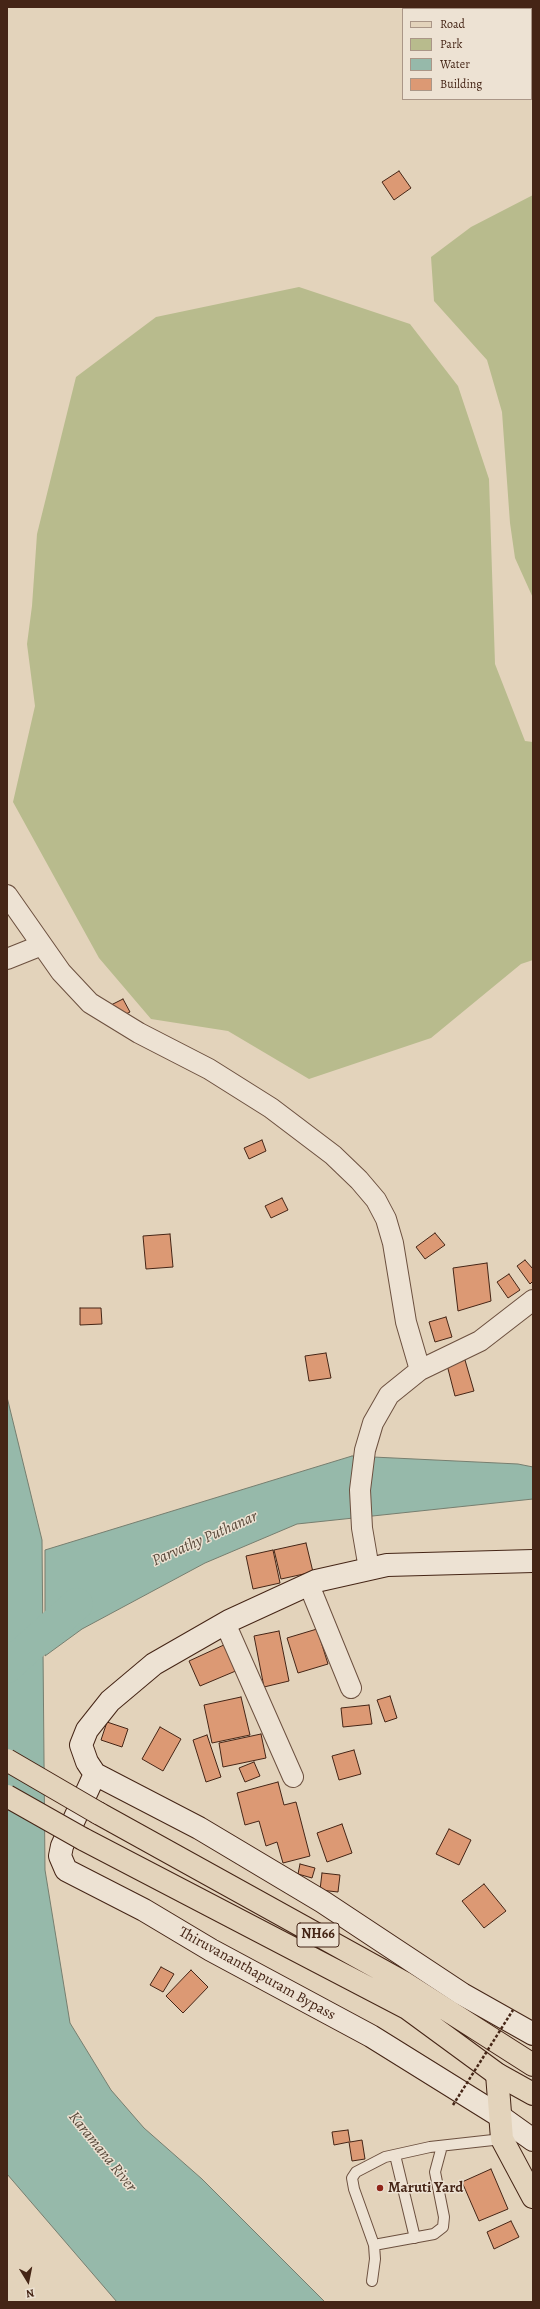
<!DOCTYPE html>
<html>
<head>
<meta charset="utf-8">
<style>
	body { margin:0 }
	#map { position:relative; width:540px; height:2309px; overflow:hidden; background:#e3d3bb; font-family:Alegreya,serif }
	canvas { display:block }
	.frame { position:absolute; inset:0; border:8px solid #452516; pointer-events:none }
	.legend { position:absolute; left:402px; top:8px; width:130px; height:92px; box-sizing:border-box; background:#ede2d3; border:1px solid #aa9687; margin:0; padding:5px 7px; list-style:none; font-size:12px; color:#452516 }
	.legend li { display:flex; align-items:center; gap:8px; height:20px }
	.legend b { width:20px; border:1px solid #aa9687 }
	.north { position:absolute; left:8px; top:2261px; width:40px; height:40px; -webkit-text-stroke:3px #ede2d3; paint-order:stroke; rotate:170deg; font-size:11px; font-weight:700; line-height:16px; text-align:center; color:#452516 }
	.north::after { content:''; display:block; margin:auto; width:14px; height:18px; background:#452516; clip-path:polygon(50% 0,100% 100%,50% 72%,0 100%) }
</style>
</head>
<body>
<div id="map">
<canvas width="540" height="2309"></canvas>
<div class="frame"></div>
<ul class="legend">
<li><b style="height:5px;background:#e3d3bb"></b>Road</li>
<li><b style="height:11px;background:#b8bb8d"></b>Park</li>
<li><b style="height:11px;background:#96b9aa"></b>Water</li>
<li><b style="height:11px;background:#dc9974"></b>Building</li>
</ul>
<div class="north">N</div>
</div>
<script>
const ctx = document.querySelector('canvas').getContext('2d');
ctx.lineJoin = 'round';
function fillPath(path, color) {
  ctx.fillStyle = color;
  ctx.fill(path, 'evenodd');
}
function shape(rows) {
  const path = new Path2D();
  for (const r of rows) {
    path.moveTo(r[0], r[1]);
    for (let i = 2; i < r.length; i += 2) path.lineTo(r[i], r[i + 1]);
  }
  return path;
}
function trace(path, color, width, dash) {
  ctx.strokeStyle = color;
  ctx.lineWidth = width;
  ctx.lineCap = dash ? 'butt' : 'round';
  ctx.setLineDash(dash || []);
  ctx.stroke(path);
}
function write(font, color, halo, rows, align = 'center') {
  ctx.font = font + ' Alegreya,serif';
  ctx.lineWidth = 3;
  ctx.setLineDash([]);
  ctx.textBaseline = 'middle';
  ctx.strokeStyle = halo;
  ctx.fillStyle = color;
  for (const [text, x, y, turn = 0] of rows) {
    ctx.save();
    ctx.translate(x, y);
    ctx.rotate((+turn || 0) * Math.PI / 180);
    ctx.textAlign = isNaN(turn) ? turn : align;
    if (halo) ctx.strokeText(text, 0, 0);
    ctx.fillText(text, 0, 0);
    ctx.restore();
  }
}
fillPath(shape([
	[533,195,533,598,515,558,510,523,502,412,487,360,434,301,431,257,471,227],
	[299,287,410,324,458,386,489,479,495,664,525,741,533,742,533,960,521,964,431,1038,309,1079,228,1031,151,1019,99,958,13,802,35,706,27,644,32,606,37,534,76,377,156,317]
]), '#b8bb8d');
const water = shape([
	[7,1397,42,1540,45,1870,70,2023,111,2090,144,2128,202,2179,325,2302,117,2302,7,2174,7,1397],
	[352,1456,518,1464,533,1467,533,1499,297,1524,205,1563,82,1629,45,1656,45,1550,352,1456]
]);
fillPath(water, '#96b9aa');
trace(water, '#767e6f', 1);
trace(shape([
	[7,1667,77,1604]
]), '#96b9aa', 32);
const building = shape([
	[399,171,411,188,394,200,382,182,399,171],
	[123,999,130,1012,118,1018,111,1005,123,999],
	[262,1140,266,1151,249,1159,244,1148,262,1140],
	[282,1198,288,1210,271,1218,265,1206,282,1198],
	[435,1233,445,1245,425,1259,416,1247,435,1233],
	[170,1234,173,1267,146,1269,143,1236,170,1234],
	[525,1260,533,1269,533,1281,530,1284,517,1266,525,1260],
	[487,1263,491,1301,458,1311,453,1268,487,1263],
	[509,1274,520,1290,508,1298,497,1282,509,1274],
	[80,1308,101,1308,102,1324,80,1325,80,1308],
	[446,1317,452,1337,435,1342,429,1322,446,1317],
	[326,1353,331,1378,309,1381,305,1356,326,1353],
	[465,1360,474,1391,455,1396,447,1365,465,1360],
	[306,1543,313,1572,281,1579,274,1550,306,1543],
	[273,1550,280,1583,253,1589,246,1556,273,1550],
	[317,1629,328,1664,298,1673,287,1638,317,1629],
	[279,1631,289,1681,264,1687,254,1636,279,1631],
	[226,1644,238,1670,200,1686,189,1661,226,1644],
	[390,1696,397,1718,385,1722,377,1700,390,1696],
	[241,1697,250,1735,212,1743,204,1705,241,1697],
	[369,1705,372,1724,343,1727,341,1708,369,1705],
	[107,1722,128,1729,122,1747,101,1740,107,1722],
	[160,1727,181,1739,163,1771,142,1759,160,1727],
	[261,1734,266,1758,223,1767,219,1743,261,1734],
	[207,1735,221,1777,206,1782,193,1740,207,1735],
	[354,1750,361,1774,339,1780,332,1756,354,1750],
	[254,1762,260,1776,245,1782,239,1768,254,1762],
	[278,1782,284,1805,296,1802,310,1856,283,1863,277,1842,266,1846,259,1821,245,1825,237,1793,278,1782],
	[342,1824,352,1853,327,1862,317,1833,342,1824],
	[449,1829,471,1840,459,1865,436,1854,449,1829],
	[300,1864,315,1868,312,1878,298,1874,300,1864],
	[322,1873,340,1875,338,1892,320,1890,322,1873],
	[484,1884,506,1911,484,1928,462,1901,484,1884],
	[161,1967,174,1974,163,1992,150,1985,161,1967],
	[191,1970,208,1987,183,2013,166,1996,191,1970],
	[348,2130,350,2142,362,2140,365,2159,352,2161,349,2142,334,2145,332,2132,348,2130],
	[491,2169,508,2209,479,2221,462,2182,491,2169],
	[511,2221,519,2237,494,2249,487,2232,511,2221]
]);
fillPath(building, '#dc9974');
trace(building, '#452516', 1);
const lane = shape([
	[395,2155,415,2238],
	[374,2245,434,2234,443,2227,444,2217,435,2172,442,2146],
	[372,2281,375,2259,374,2245,354,2189,352,2178,356,2172,385,2157,430,2147,502,2139]
]);
const street = shape([
	[7,895,61,972,90,1003,139,1033,209,1069,271,1108,333,1155,359,1180,376,1200,386,1219,393,1243,406,1322,420,1370,389,1395,373,1423,365,1450,360,1490,362,1528,369,1569],
	[7,959,42,945],
	[420,1370,480,1341,533,1300],
	[309,1585,351,1688],
	[225,1623,293,1777]
]);
const secondary = shape([
	[533,1561,387,1565,316,1581,229,1621,154,1664,110,1701,87,1730,81,1745,87,1762,95,1774,199,1828,323,1902,462,1994,533,2034],
	[95,1774,62,1846,60,1856,66,1870,144,1910,211,1950,371,2036,498,2115,533,2140]
]);
const primary = shape([
	[497,2074,502,2139,533,2197]
]);
const highway = shape([
	[98,1813,403,1982,533,2065],
	[83,1839,407,2008,497,2074,533,2094]
]);
trace(lane, '#6c503f', 12);
trace(street, '#6c503f', 22);
trace(secondary, '#452516', 24);
trace(primary, '#452516', 24);
trace(highway, '#452516', 24);
trace(lane, '#ede2d3', 10);
trace(street, '#ede2d3', 20);
trace(secondary, '#ede2d3', 22);
trace(primary, '#e3d3bb', 22);
trace(highway, '#e3d3bb', 22);
const highwayBridge = shape([
	[7,1760,98,1813],
	[7,1796,83,1839]
]);
trace(highwayBridge, '#452516', 24, []);
trace(shape([
	[453,2105,513,2010]
]), '#452516', 2.5, [3, 2]);
trace(highwayBridge, '#e3d3bb', 22);
for (const [x, y, r, color] of [
	[380,2188,4,"#8f2418"]
]) {
  const dot = new Path2D();
  dot.arc(x, y, r, 0, 2 * Math.PI);
  ctx.fillStyle = color;
  ctx.fill(dot);
  trace(dot, '#ede2d3', 1.5);
}
for (const [x, y, w] of [
	[318,1935,42]
]) {
  const box = new Path2D();
  box.roundRect(x - w / 2, y - 12, w, 24, 3);
  ctx.fillStyle = '#ede2d3';
  ctx.fill(box);
  trace(box, '#452516', 1);
}
write('bold 14px', '#452516', null, [
	["NH66",318,1935]
]);
write('15px', '#452516', '#ede2d3', [
	["Thiruvananthapuram Bypass",257,1974,29]
]);
write('bold 15px', '#452516', '#ede2d3', [
	["Maruti Yard",388,2188]
], 'left');
write('italic 16px', '#594a3b', '#ede2d3', [
	["Parvathy Puthanar",205,1539,-24],
	["Karamana River",102,2152,51]
]);
</script>
</body>
</html>
